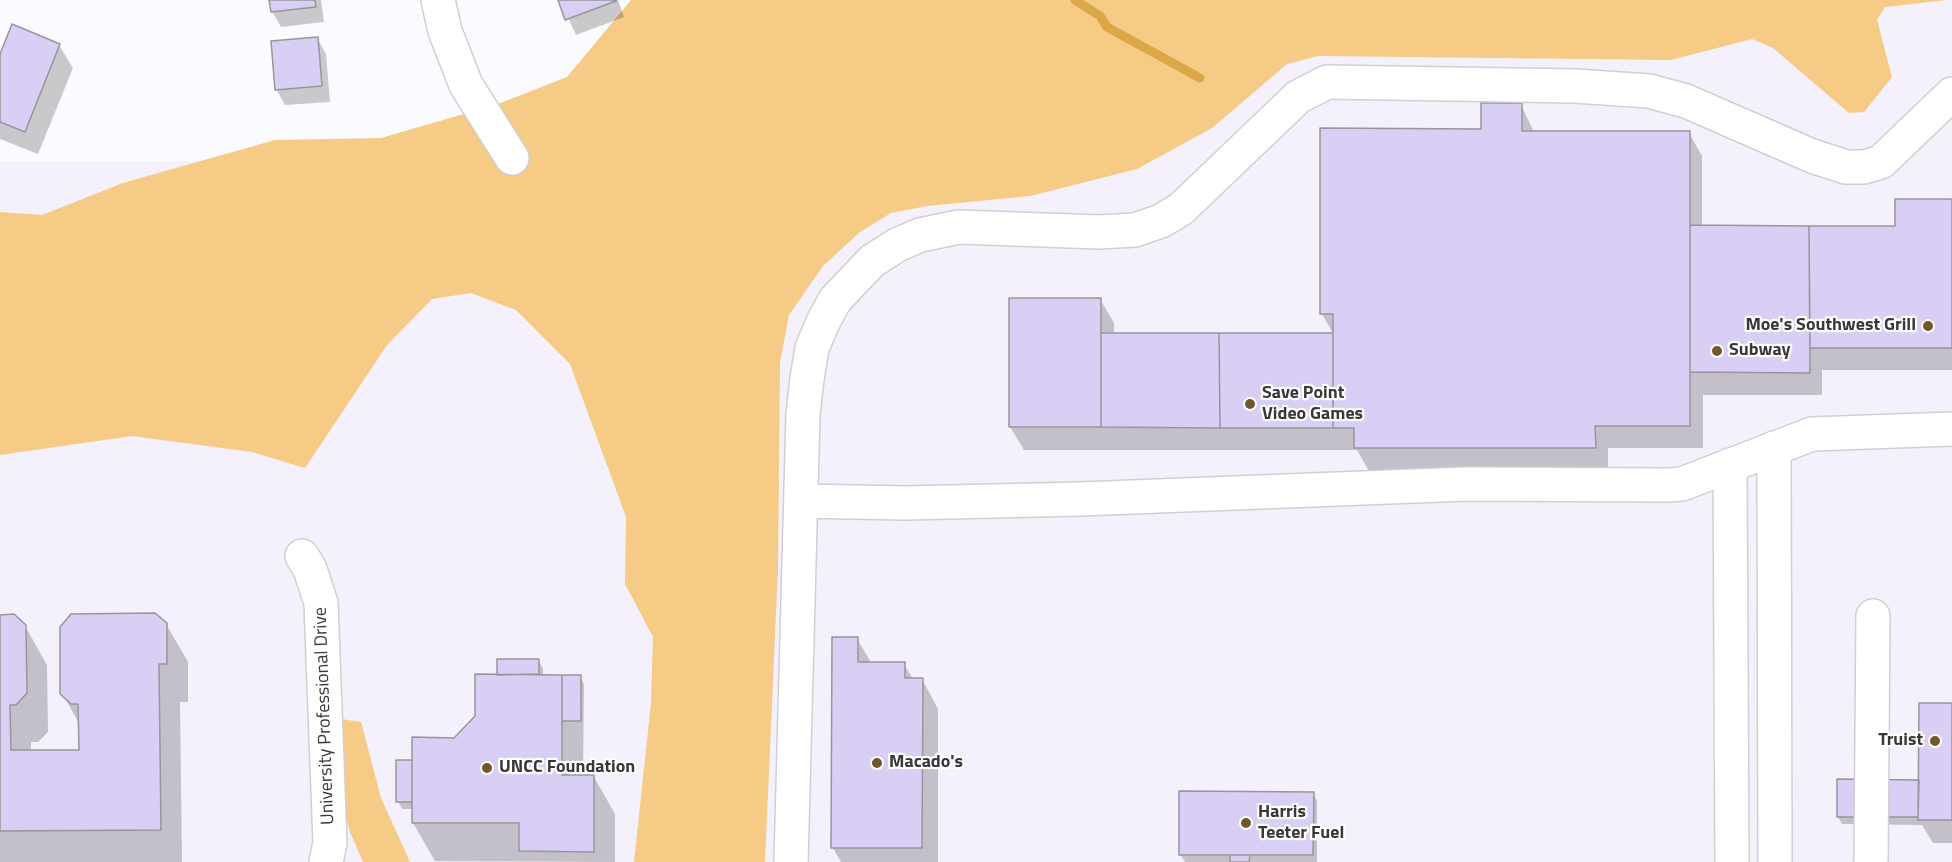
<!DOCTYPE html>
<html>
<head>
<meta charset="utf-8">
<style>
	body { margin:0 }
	canvas { display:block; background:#fbfafe }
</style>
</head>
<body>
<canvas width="1952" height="862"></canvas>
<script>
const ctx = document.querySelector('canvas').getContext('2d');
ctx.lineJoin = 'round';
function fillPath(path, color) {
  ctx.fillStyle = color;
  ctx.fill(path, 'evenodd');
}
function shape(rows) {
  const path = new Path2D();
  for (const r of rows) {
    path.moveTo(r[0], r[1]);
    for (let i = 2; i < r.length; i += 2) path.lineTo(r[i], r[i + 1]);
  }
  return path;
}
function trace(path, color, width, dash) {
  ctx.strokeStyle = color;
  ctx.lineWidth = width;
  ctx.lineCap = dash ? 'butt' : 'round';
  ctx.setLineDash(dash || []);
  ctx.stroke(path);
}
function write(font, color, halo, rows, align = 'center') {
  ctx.font = font + ' "Titillium Web",sans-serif';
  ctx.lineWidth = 4.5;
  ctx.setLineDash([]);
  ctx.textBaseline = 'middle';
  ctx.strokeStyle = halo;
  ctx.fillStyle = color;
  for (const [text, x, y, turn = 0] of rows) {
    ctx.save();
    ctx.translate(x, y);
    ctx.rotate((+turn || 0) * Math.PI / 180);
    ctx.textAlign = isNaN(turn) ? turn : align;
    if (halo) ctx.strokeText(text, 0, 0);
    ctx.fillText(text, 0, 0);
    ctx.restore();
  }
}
fillPath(shape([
	[682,0,1952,0,1952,862,0,862,0,161,464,161]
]), '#f4f0fc');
fillPath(shape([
	[631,0,1947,0,1885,7,1877,20,1892,77,1864,112,1849,113,1773,48,1752,39,1671,60,1318,56,1287,64,1212,128,1137,169,1030,196,927,206,891,213,860,232,823,266,789,315,780,362,778,568,765,862,634,862,651,703,653,637,625,584,626,517,570,364,516,310,471,293,432,299,387,345,305,468,252,452,132,436,0,455,0,212,42,215,123,183,275,140,381,138,498,104,567,77],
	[341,719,361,722,381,798,410,862,363,862,350,832,340,794]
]), '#f5cb86');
fillPath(shape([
	[271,0,321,0,324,22,281,27,272,11],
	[560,0,618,0,624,17,576,35],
	[317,38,326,54,330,102,285,105,276,89],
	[59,45,73,68,38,154,0,139,0,58],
	[1521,105,1534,132,1689,133,1702,156,1702,227,1897,227,1952,201,1952,370,1822,370,1822,395,1703,395,1703,448,1608,448,1608,471,1369,471,1357,450,1024,450,1010,427,1100,299,1114,323,1114,334,1334,335,1322,314,1483,130],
	[0,616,25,626,47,665,48,732,38,742,31,742,31,752,81,751,80,725,62,693,166,624,188,662,188,702,180,702,182,862,0,862],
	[857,639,872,664,904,664,913,679,922,679,938,709,938,862,841,862,833,848],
	[538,660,543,668,543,676,580,677,584,684,583,777,594,777,615,814,615,862,435,861,413,823,413,809,402,809,398,801,477,716,498,676],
	[1952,704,1952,843,1933,843,1922,825,1842,824,1838,817,1920,781],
	[1313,793,1317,801,1317,862,1185,862,1180,854]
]), '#0003');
trace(shape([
	[1075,0,1100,16,1107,27,1200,78]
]), '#dca746', 9);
const building = shape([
	[269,0,315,0,316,7,271,12,269,0],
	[558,0,616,0,616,1,565,20,558,0],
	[12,24,60,44,25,132,0,122,0,54,12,24],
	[318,37,322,86,275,90,271,41,318,37],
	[1481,103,1522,103,1522,131,1690,131,1690,426,1595,426,1596,448,1354,448,1354,428,1333,428,1333,314,1320,314,1320,128,1481,129,1481,103],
	[1895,199,1952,199,1952,348,1810,348,1809,226,1895,226,1895,199],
	[1690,225,1809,226,1810,373,1690,372,1690,225],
	[1009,298,1101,298,1101,427,1009,427,1009,298],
	[1101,333,1219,333,1220,428,1101,427,1101,333],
	[1219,333,1333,333,1333,428,1220,428,1219,333],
	[155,613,167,623,167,664,159,664,161,830,0,831,0,615,14,614,26,625,27,693,16,705,10,705,11,750,79,750,78,704,71,704,60,694,60,627,71,614,155,613],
	[832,637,858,637,858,662,905,662,905,678,923,678,922,848,831,848,832,637],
	[497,659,539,659,539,674,497,675,497,659],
	[475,674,562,675,562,775,594,775,594,852,519,851,519,823,412,823,412,737,454,738,475,716,475,674],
	[562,675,581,675,581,721,562,721,562,675],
	[1919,703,1952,703,1952,820,1918,820,1919,703],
	[396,760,412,760,412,802,396,802,396,760],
	[1837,779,1919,780,1918,817,1837,817,1837,779],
	[1179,791,1314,792,1313,855,1179,855,1179,791],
	[1230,855,1250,855,1249,862,1230,862,1230,855]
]);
fillPath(building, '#d9cef3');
trace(building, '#97969a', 1.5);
const minor = shape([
	[438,0,445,31,466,85,512,158],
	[1774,448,1775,862],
	[1730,465,1732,862],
	[801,501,905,503,1081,499,1466,484,1669,485,1682,484,1812,434,1952,429],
	[302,556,310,569,321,603,330,843,326,862],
	[791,862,803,414,807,379,812,348,823,322,835,300,872,261,897,245,920,235,959,227,1099,232,1135,230,1161,221,1181,209,1298,97,1327,82,1575,86,1649,91,1686,101,1812,156,1846,167,1864,167,1881,162,1952,94],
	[1871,862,1873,616]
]);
trace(minor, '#d1cfd4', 36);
trace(minor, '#fff', 33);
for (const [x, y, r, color] of [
	[1928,326,6,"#725729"],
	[1717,351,6,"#725729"],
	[1250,404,6,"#725729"],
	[1935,741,6,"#725729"],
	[877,763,6,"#725729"],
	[487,768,6,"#725729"],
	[1246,823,6,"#725729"]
]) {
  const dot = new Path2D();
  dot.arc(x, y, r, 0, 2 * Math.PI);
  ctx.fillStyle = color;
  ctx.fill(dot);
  trace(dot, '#fff', 2);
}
write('bold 18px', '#383739', '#fff', [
	["Moe's Southwest Grill",1916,326,"right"],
	["Subway",1729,351],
	["Save Point",1262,394],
	["Video Games",1262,415],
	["Truist",1923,741,"right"],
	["Macado's",889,763],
	["UNCC Foundation",499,768],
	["Harris",1258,813],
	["Teeter Fuel",1258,834]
], 'left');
write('18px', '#383739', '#fff', [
	["University Professional Drive",325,716,-92]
]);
</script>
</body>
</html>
